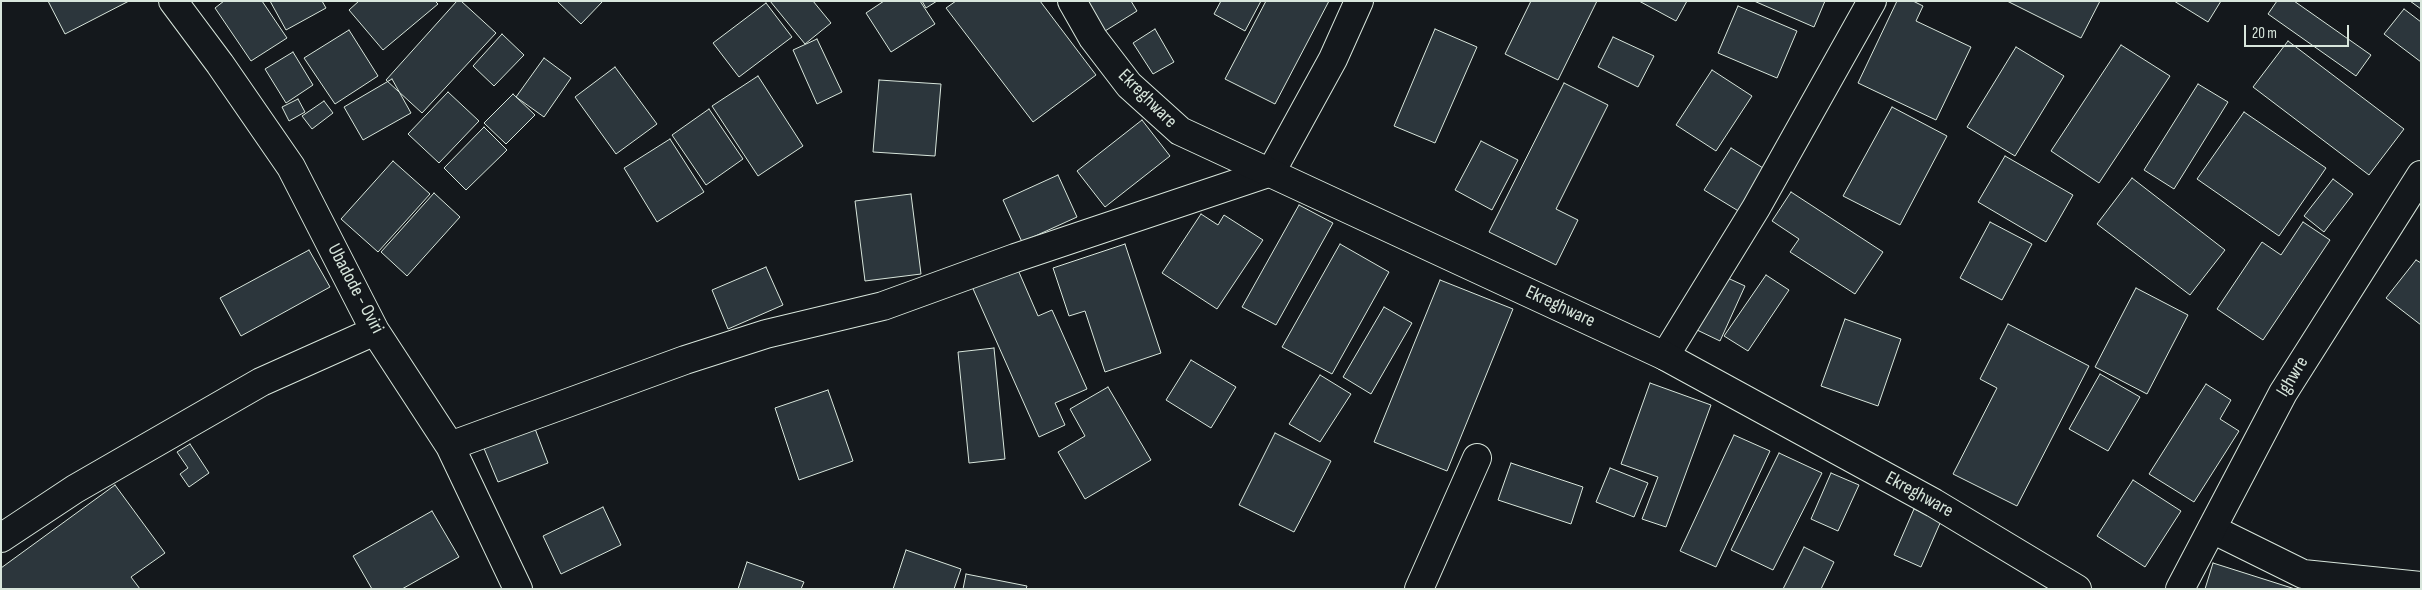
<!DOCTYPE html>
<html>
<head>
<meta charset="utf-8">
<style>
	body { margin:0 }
	#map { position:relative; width:2422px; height:590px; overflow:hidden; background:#14181c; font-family:"Sofia Sans Condensed",sans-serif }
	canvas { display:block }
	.frame { position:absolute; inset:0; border:2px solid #d8e6dc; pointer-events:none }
	.scale { position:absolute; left:2244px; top:25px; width:105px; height:22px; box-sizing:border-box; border:2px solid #d8e6dc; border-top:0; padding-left:6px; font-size:15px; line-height:18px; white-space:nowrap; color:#d8e6dc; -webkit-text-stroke:4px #14181c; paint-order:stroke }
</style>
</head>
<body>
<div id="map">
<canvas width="2422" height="590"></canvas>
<div class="frame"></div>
<div class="scale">20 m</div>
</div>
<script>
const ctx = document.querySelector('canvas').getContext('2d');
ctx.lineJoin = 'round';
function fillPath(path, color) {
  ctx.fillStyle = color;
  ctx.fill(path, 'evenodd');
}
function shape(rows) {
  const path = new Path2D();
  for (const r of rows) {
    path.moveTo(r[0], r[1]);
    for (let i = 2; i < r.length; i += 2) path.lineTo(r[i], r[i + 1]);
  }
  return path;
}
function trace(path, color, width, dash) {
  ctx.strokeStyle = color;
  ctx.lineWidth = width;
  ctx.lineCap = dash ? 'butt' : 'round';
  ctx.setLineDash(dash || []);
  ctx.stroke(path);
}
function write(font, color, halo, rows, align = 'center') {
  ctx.font = font + ' "Sofia Sans Condensed",sans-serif';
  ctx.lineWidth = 4;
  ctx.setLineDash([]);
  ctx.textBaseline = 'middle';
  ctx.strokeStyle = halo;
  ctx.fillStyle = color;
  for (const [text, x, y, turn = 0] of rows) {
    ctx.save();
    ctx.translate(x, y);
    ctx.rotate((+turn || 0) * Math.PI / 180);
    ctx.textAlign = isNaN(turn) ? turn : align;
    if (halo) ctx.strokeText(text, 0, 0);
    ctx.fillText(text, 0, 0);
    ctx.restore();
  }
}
const building = shape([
	[48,1,129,1,65,34,48,1],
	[224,1,262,1,287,38,251,61,215,8,224,1],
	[270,1,322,1,326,8,286,30,270,1],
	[359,1,435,1,438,4,383,50,349,10,359,1],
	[457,1,461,1,496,33,422,113,386,80,457,1],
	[557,1,603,1,581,24,557,1],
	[770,1,813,1,831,23,805,44,770,1],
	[884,1,920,1,935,24,891,52,866,13,884,1],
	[922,1,937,1,926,8,922,1],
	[956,1,1040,1,1096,75,1033,122,946,8,956,1],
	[1088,1,1131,1,1137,11,1105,31,1088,1],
	[1221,1,1261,1,1245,31,1214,14,1221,1],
	[1266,1,1329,1,1275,104,1225,79,1266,1],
	[1531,1,1597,1,1558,80,1505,54,1531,1],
	[1639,1,1687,1,1676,21,1639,1],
	[1754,1,1825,1,1814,27,1754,1],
	[1897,1,1913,1,1923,6,1916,21,1971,47,1936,120,1858,83,1897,1],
	[2007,1,2100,1,2081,38,2007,1],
	[2174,1,2221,1,2208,22,2174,1],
	[2277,1,2294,1,2371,55,2356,76,2268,14,2277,1],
	[2410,1,2421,1,2421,9,2410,1],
	[766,3,792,37,739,77,713,43,766,3],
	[1738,6,1797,31,1777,78,1718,53,1738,6],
	[2404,9,2421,22,2421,62,2384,34,2404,9],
	[1155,29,1174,62,1153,74,1133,43,1155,29],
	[1435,29,1477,47,1435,143,1394,126,1435,29],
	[349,30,378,76,335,104,304,58,349,30],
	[502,34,524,55,494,86,473,66,502,34],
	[1613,37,1654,56,1638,87,1598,67,1613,37],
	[817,39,842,92,817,104,793,50,817,39],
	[2288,41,2404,129,2369,175,2253,87,2288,41],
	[2121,45,2170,76,2099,183,2051,151,2121,45],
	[2016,47,2064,76,2015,156,1967,127,2016,47],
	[293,52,313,85,286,103,265,69,293,52],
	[544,58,571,78,544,117,516,97,544,58],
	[615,67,657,124,616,154,575,97,615,67],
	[1712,70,1752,96,1716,151,1676,125,1712,70],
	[758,76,803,146,758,176,712,106,758,76],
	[392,79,411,113,363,140,344,107,392,79],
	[879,80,941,84,935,156,873,152,879,80],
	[1564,83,1608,105,1556,209,1578,220,1556,265,1489,232,1564,83],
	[2198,84,2228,102,2174,189,2144,170,2198,84],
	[448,92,479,121,439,163,408,134,448,92],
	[513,94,535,115,506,144,484,123,513,94],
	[298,99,305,112,289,121,282,107,298,99],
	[324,101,333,113,312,129,302,116,324,101],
	[1892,107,1947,136,1900,225,1843,196,1892,107],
	[709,109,743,159,706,185,672,135,709,109],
	[2244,112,2326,168,2279,236,2197,179,2244,112],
	[1142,120,1170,156,1105,207,1077,171,1142,120],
	[484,127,507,150,466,190,444,168,484,127],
	[670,139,704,192,657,222,624,168,670,139],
	[1481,141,1518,160,1492,210,1455,190,1481,141],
	[1731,148,1771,173,1745,215,1704,190,1731,148],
	[2005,156,2073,195,2046,242,1978,202,2005,156],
	[393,161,430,194,378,252,341,219,393,161],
	[1058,175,1077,217,1022,242,1003,200,1058,175],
	[2132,178,2225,250,2190,295,2097,224,2132,178],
	[2333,179,2353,194,2324,232,2304,216,2333,179],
	[1791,192,1883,252,1855,294,1790,252,1799,239,1772,221,1791,192],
	[434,193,460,217,407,276,381,252,434,193],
	[911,194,921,274,865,281,855,201,911,194],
	[1299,205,1333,223,1276,325,1242,307,1299,205],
	[1201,214,1218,225,1224,215,1263,240,1217,309,1162,273,1201,214],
	[1990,222,2032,244,2002,300,1960,278,1990,222],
	[2303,222,2330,240,2263,340,2217,309,2262,242,2281,255,2303,222],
	[1125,244,1161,353,1105,372,1085,311,1069,316,1053,268,1125,244],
	[1340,244,1389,272,1332,374,1282,347,1340,244],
	[309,250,330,287,241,336,220,298,309,250],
	[2416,260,2421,263,2421,325,2386,298,2416,260],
	[1015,263,1038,316,1052,310,1087,389,1055,403,1065,425,1039,437,970,282,1015,263],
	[766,267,783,305,728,329,712,290,766,267],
	[1719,274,1745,286,1720,341,1695,329,1719,274],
	[1766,275,1789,290,1748,351,1724,336,1766,275],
	[1440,280,1513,309,1447,471,1374,442,1440,280],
	[2136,288,2188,315,2147,394,2095,367,2136,288],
	[1384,307,1412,323,1371,394,1343,377,1384,307],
	[1845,319,1901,339,1878,406,1821,386,1845,319],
	[2008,324,2089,366,2017,506,1953,474,1997,388,1980,379,2008,324],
	[994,348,1005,459,969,463,958,352,994,348],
	[1191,360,1236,387,1211,428,1166,400,1191,360],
	[2100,374,2140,397,2108,451,2069,429,2100,374],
	[1320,375,1351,394,1320,442,1289,424,1320,375],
	[1650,383,1711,405,1666,527,1642,519,1658,477,1621,464,1650,383],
	[2206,384,2231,400,2220,419,2239,431,2194,502,2149,474,2206,384],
	[1108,387,1151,460,1085,499,1058,452,1085,436,1070,409,1108,387],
	[828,390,853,461,799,480,775,408,828,390],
	[534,426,548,463,498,482,483,446,534,426],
	[1275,433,1331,461,1294,532,1239,505,1275,433],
	[1734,435,1770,451,1716,567,1680,551,1734,435],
	[190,444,209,473,189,487,180,474,188,468,177,452,190,444],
	[1779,453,1822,473,1773,570,1731,550,1779,453],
	[1511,463,1583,487,1571,524,1498,500,1511,463],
	[1610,468,1648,483,1634,517,1596,502,1610,468],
	[1831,473,1859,485,1838,531,1811,519,1831,473],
	[2133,480,2181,511,2145,567,2097,536,2133,480],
	[115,485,165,553,131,577,140,589,1,589,1,568,115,485],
	[603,507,621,545,561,574,543,536,603,507],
	[1914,509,1941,521,1921,567,1894,555,1914,509],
	[432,511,459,557,402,589,372,589,353,556,432,511],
	[1804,547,1834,562,1821,589,1783,589,1804,547],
	[906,550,961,569,954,589,893,589,906,550],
	[747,562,804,582,801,589,738,589,747,562],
	[2213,563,2295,589,2205,589,2213,563],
	[966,574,1027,586,1026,589,963,589,966,574]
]);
fillPath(building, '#2c363c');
trace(building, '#d8e6dc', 1);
const street = shape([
	[173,1,220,64,291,167,375,331,450,446,518,589],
	[1665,356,1756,208,1872,1],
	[450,446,685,360,766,334,883,306,1015,258,1271,172,1333,59,1359,1],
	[2212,529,2303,574,2421,586],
	[1,538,75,489,261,382,375,331],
	[1419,589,1477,458]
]);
const secondary = shape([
	[1072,1,1093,38,1129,85,1180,131,1665,356,1934,503,2077,589],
	[2180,589,2283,393,2421,175]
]);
trace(street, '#d8e6dc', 30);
trace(secondary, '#d8e6dc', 30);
trace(street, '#14181c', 28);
trace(secondary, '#14181c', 28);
write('19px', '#d8e6dc', '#14181c', [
	["Ekreghware",1147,99,45],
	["Ubadode - Oviri",355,289,62],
	["Ekreghware",1560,307,25],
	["Ighwre",2293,377,-59],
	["Ekreghware",1919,495,29]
]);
</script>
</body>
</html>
